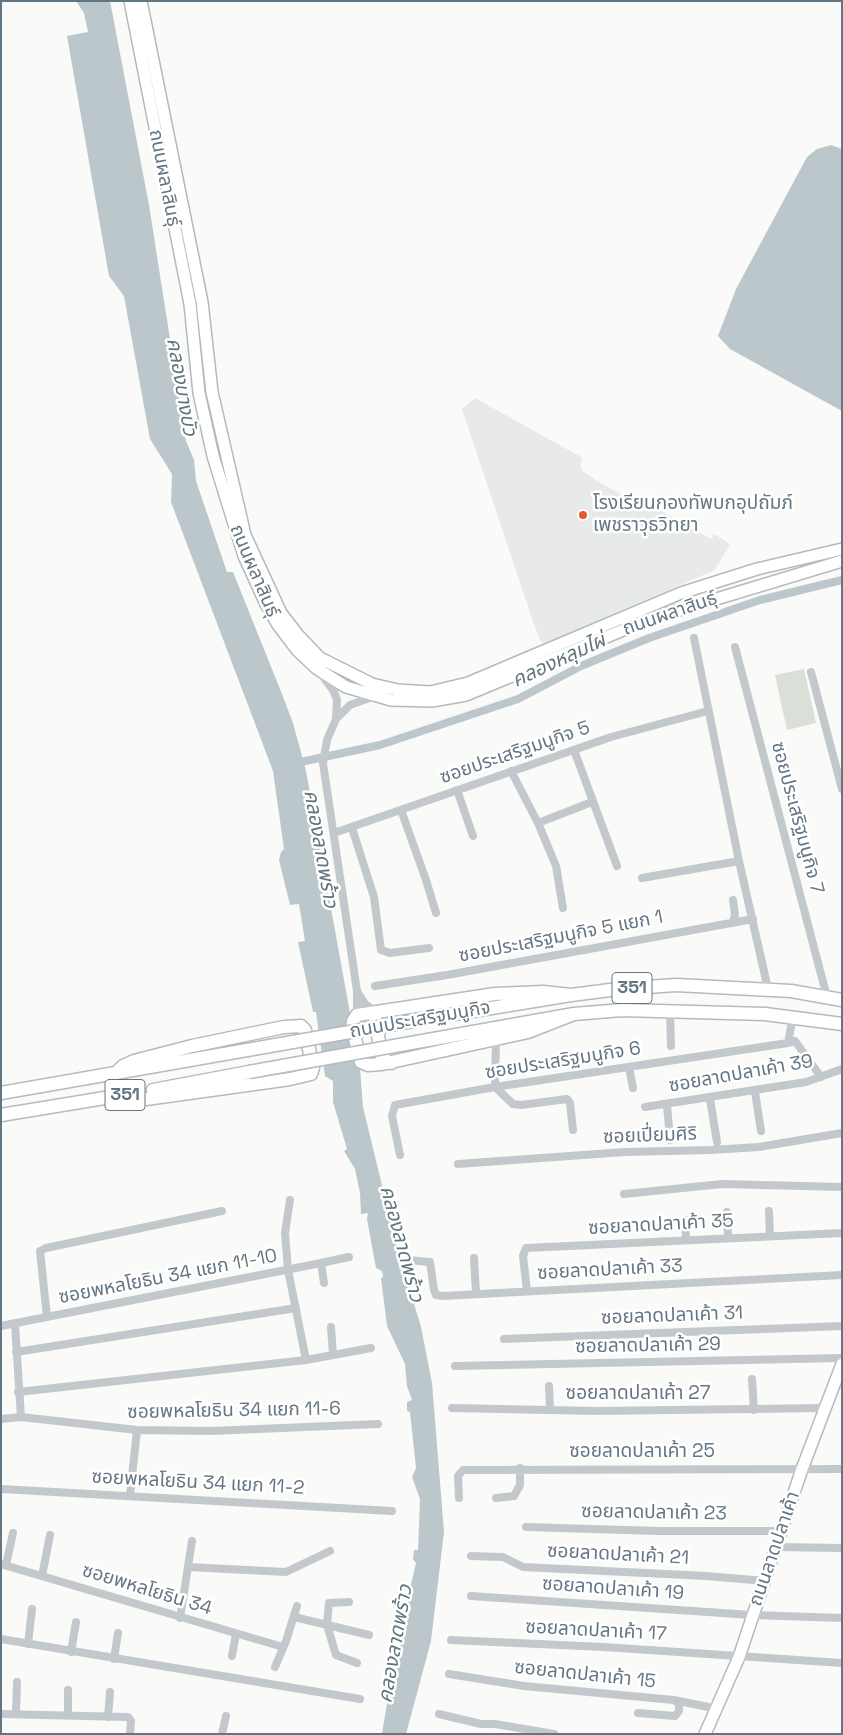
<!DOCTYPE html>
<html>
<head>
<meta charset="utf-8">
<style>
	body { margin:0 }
	#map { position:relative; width:843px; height:1735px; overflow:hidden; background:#fafaf8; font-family:"Space Grotesk",sans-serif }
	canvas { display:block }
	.frame { position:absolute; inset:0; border:2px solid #657683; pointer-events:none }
</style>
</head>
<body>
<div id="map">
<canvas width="843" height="1735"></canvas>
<div class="frame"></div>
</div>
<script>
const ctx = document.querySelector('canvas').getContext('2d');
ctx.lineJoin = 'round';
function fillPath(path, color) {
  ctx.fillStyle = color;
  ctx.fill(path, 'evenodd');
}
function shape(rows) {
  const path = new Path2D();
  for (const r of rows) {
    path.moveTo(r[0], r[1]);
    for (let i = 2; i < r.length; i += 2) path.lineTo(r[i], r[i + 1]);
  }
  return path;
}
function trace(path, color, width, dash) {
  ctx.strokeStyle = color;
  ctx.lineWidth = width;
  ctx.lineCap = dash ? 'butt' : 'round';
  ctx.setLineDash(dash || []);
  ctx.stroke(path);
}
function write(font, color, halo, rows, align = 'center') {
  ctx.font = font + ' "Space Grotesk","Noto Sans Thai",sans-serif';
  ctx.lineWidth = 5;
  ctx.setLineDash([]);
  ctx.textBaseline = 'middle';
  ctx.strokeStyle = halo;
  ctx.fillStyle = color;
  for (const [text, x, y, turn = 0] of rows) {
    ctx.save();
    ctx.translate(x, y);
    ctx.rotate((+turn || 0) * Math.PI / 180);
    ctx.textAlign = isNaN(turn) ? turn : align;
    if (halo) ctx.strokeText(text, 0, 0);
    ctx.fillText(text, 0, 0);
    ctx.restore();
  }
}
fillPath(shape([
	[475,398,583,458,580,464,583,471,595,480,624,496,632,494,711,539,714,534,730,544,715,570,543,644,538,636,462,409]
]), '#e8e9e9');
fillPath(shape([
	[804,669,816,723,787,730,775,675]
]), '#dadfd7');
fillPath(shape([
	[76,1,110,1,149,205,186,441,194,460,196,481,227,572,233,572,282,694,293,723,306,771,360,1068,363,1107,397,1247,421,1327,432,1383,444,1532,431,1641,406,1734,382,1734,395,1654,400,1651,401,1633,405,1633,409,1593,416,1563,413,1559,414,1550,418,1550,420,1499,412,1477,416,1468,410,1412,407,1411,407,1402,412,1400,407,1386,405,1364,387,1326,381,1278,383,1277,382,1271,376,1268,367,1219,368,1213,361,1214,360,1193,355,1169,344,1151,347,1149,333,1102,333,1081,325,1076,316,1012,313,1012,298,942,305,941,299,904,290,905,279,860,281,852,284,849,273,771,171,502,172,474,150,439,124,296,109,276,67,36,88,32,84,13],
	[831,145,842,149,842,411,730,349,718,336,736,289,807,157,817,149]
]), '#bbc7cb');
trace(shape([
	[296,763,380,745,518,699,581,666,649,638,760,600,842,580]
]), '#bbc7cb', 8);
const secondary = shape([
	[130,1,190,304,199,393,213,456,244,556,266,604,278,625,297,650,316,668,346,687,391,700,432,701,466,695,650,619,842,561],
	[141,1,202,302,212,392,245,535,281,613,298,635,320,658,372,684,398,690,430,692,468,683,681,593,757,569,842,549],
	[705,1734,739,1657,802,1469,842,1364]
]);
const primary = shape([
	[571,995,543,992,495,994,357,1015,353,1021,352,1027,361,1062,368,1065,382,1064,528,1032,574,1014],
	[375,1019,382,1058,391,1063],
	[424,1019,571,995,618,989,676,985,791,991,842,1000],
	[428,1040,574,1014,622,1010,765,1014,842,1024],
	[117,1072,123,1066,134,1061,192,1046,284,1027,301,1026,305,1030,313,1068,311,1074,290,1079,146,1099,122,1095],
	[153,1090,249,1072],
	[1,1093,247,1050],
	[1,1115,129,1094]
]);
trace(secondary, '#b3babf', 14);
trace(primary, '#b5babe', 15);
trace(shape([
	[694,638,739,861,768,989],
	[735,647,827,997],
	[811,672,842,789],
	[322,675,334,692,337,700,336,719],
	[574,750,617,866],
	[511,771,538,823,556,866,563,908],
	[457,790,473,836],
	[401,810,426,880,436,913],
	[538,823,592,802],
	[352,828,374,897,381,950,390,953,429,948],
	[334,833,611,737,708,711],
	[642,878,739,861],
	[733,922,735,915,733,900],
	[375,986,447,975,753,919],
	[358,993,365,1004,377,1012],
	[670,1010,671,1046],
	[357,1015,357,991,323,763,327,740,336,719,350,705,375,696],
	[496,1040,495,1087,513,1104,521,1105,567,1099,570,1103,573,1130],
	[788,1043,795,1041,821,1077],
	[629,1067,633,1088],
	[755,1092,761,1131],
	[710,1099,717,1142],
	[667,1105,670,1140],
	[645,1107,806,1082,842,1069],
	[400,1155,392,1116,395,1105,495,1087,788,1043,793,1016],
	[458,1164,625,1152,710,1150,759,1147,842,1133],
	[624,1194,722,1184,842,1187],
	[290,1200,285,1233,288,1270,306,1360,371,1348],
	[769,1211,770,1236],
	[727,1212,728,1238],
	[685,1220,686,1240],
	[474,1258,476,1294],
	[408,1260,430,1262,434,1290,436,1295,442,1296,842,1275],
	[321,1263,349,1257],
	[527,1291,523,1256,526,1248,842,1233],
	[47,1317,40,1251,46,1248,222,1211],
	[15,1324,21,1417],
	[1,1326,321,1263,324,1283],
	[331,1327,333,1355],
	[504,1339,842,1326],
	[16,1352,296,1308],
	[455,1366,842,1358],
	[752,1379,754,1410],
	[549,1386,550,1410],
	[18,1392,306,1360],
	[452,1408,597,1411,825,1408],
	[1,1419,21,1417,137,1430,211,1431,378,1424],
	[1,1489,392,1511],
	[130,1495,137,1430],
	[459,1498,458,1476,463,1470,842,1469],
	[496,1498,514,1496,520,1485,520,1468],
	[526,1527,658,1531,781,1531],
	[775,1547,842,1548],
	[471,1556,503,1557,523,1567,706,1576,765,1581],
	[1,1564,283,1647],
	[6,1565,13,1533],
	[188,1567,286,1572,330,1551],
	[42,1576,50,1535],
	[471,1596,752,1615,842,1618],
	[349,1602,329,1603,327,1625,336,1655,357,1663],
	[294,1617,369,1635],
	[180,1618,192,1541],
	[1,1639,360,1699],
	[451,1640,604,1647,842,1663],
	[28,1644,32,1609],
	[71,1652,76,1622],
	[232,1656,236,1634],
	[114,1659,118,1633],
	[275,1667,286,1641,297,1606],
	[449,1674,524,1686,674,1700,718,1709],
	[638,1713,675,1716,679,1711,679,1704,674,1700],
	[1,1714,128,1717,131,1721,130,1734],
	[16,1714,17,1682],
	[439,1714,481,1724,495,1724,554,1734],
	[68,1716,68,1690],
	[108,1717,110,1692],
	[222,1734,226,1716]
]), '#c3c8cc', 8);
trace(secondary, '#fff', 11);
trace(primary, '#fff', 12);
const primaryBridge = shape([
	[247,1050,424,1019],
	[249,1072,428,1040]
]);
trace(primaryBridge, '#b5babe', 15, []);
trace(primaryBridge, '#fff', 12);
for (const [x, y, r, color] of [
	[583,515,5,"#e4572e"]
]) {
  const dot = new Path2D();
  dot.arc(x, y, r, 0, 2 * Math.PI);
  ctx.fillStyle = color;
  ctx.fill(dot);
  trace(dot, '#fff', 2);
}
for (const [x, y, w] of [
	[632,988,40],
	[125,1095,40]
]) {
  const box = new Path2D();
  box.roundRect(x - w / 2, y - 15.5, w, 31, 4);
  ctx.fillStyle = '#fff';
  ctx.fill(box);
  trace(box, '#657683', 1);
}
write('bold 18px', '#657683', null, [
	["351",632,988],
	["351",125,1095]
]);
write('19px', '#657683', '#fff', [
	["ถนนผลาสินธุ์",164,178,79],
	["ถนนผลาสินธุ์",254,571,67],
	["ถนนผลาสินธุ์",670,614,-19],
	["ซอยประเสริฐมนูกิจ 5",515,753,-19],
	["ซอยประเสริฐมนูกิจ 7",797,818,75],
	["ซอยประเสริฐมนูกิจ 5 แยก 1",561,937,-11],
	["ถนนประเสริฐมนูกิจ",420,1020,-10],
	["ซอยประเสริฐมนูกิจ 6",563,1061,-9],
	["ซอยลาดปลาเค้า 39",741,1074,-10],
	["ซอยเปี่ยมศิริ",650,1136,-2],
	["ซอยลาดปลาเค้า 35",661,1225,-3],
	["ซอยลาดปลาเค้า 33",610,1270,-3],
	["ซอยพหลโยธิน 34 แยก 11-10",168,1277,-11],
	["ซอยลาดปลาเค้า 31",672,1316,-2],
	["ซอยลาดปลาเค้า 29",648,1346,-1],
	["ซอยลาดปลาเค้า 27",638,1394],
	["ซอยพหลโยธิน 34 แยก 11-6",234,1411,-1],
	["ซอยลาดปลาเค้า 25",642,1452],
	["ซอยพหลโยธิน 34 แยก 11-2",198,1483,3],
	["ซอยลาดปลาเค้า 23",654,1513,1],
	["ถนนลาดปลาเค้า",775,1549,-71],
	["ซอยลาดปลาเค้า 21",618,1555,3],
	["ซอยลาดปลาเค้า 19",613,1589,4],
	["ซอยพหลโยธิน 34",147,1590,17],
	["ซอยลาดปลาเค้า 17",596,1631,3],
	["ซอยลาดปลาเค้า 15",585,1675,6]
]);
write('19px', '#657683', '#fff', [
	["โรงเรียนกองทัพบกอุปถัมภ์",593,504],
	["เพชราวุธวิทยา",593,526]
], 'left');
write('italic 20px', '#60757c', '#fff', [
	["คลองบางบัว",181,387,80],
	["คลองหลุมไผ่",559,661,-25],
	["คลองลาดพร้าว",320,849,80],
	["คลองลาดพร้าว",401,1244,75],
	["คลองลาดพร้าว",396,1644,-80]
]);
</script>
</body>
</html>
